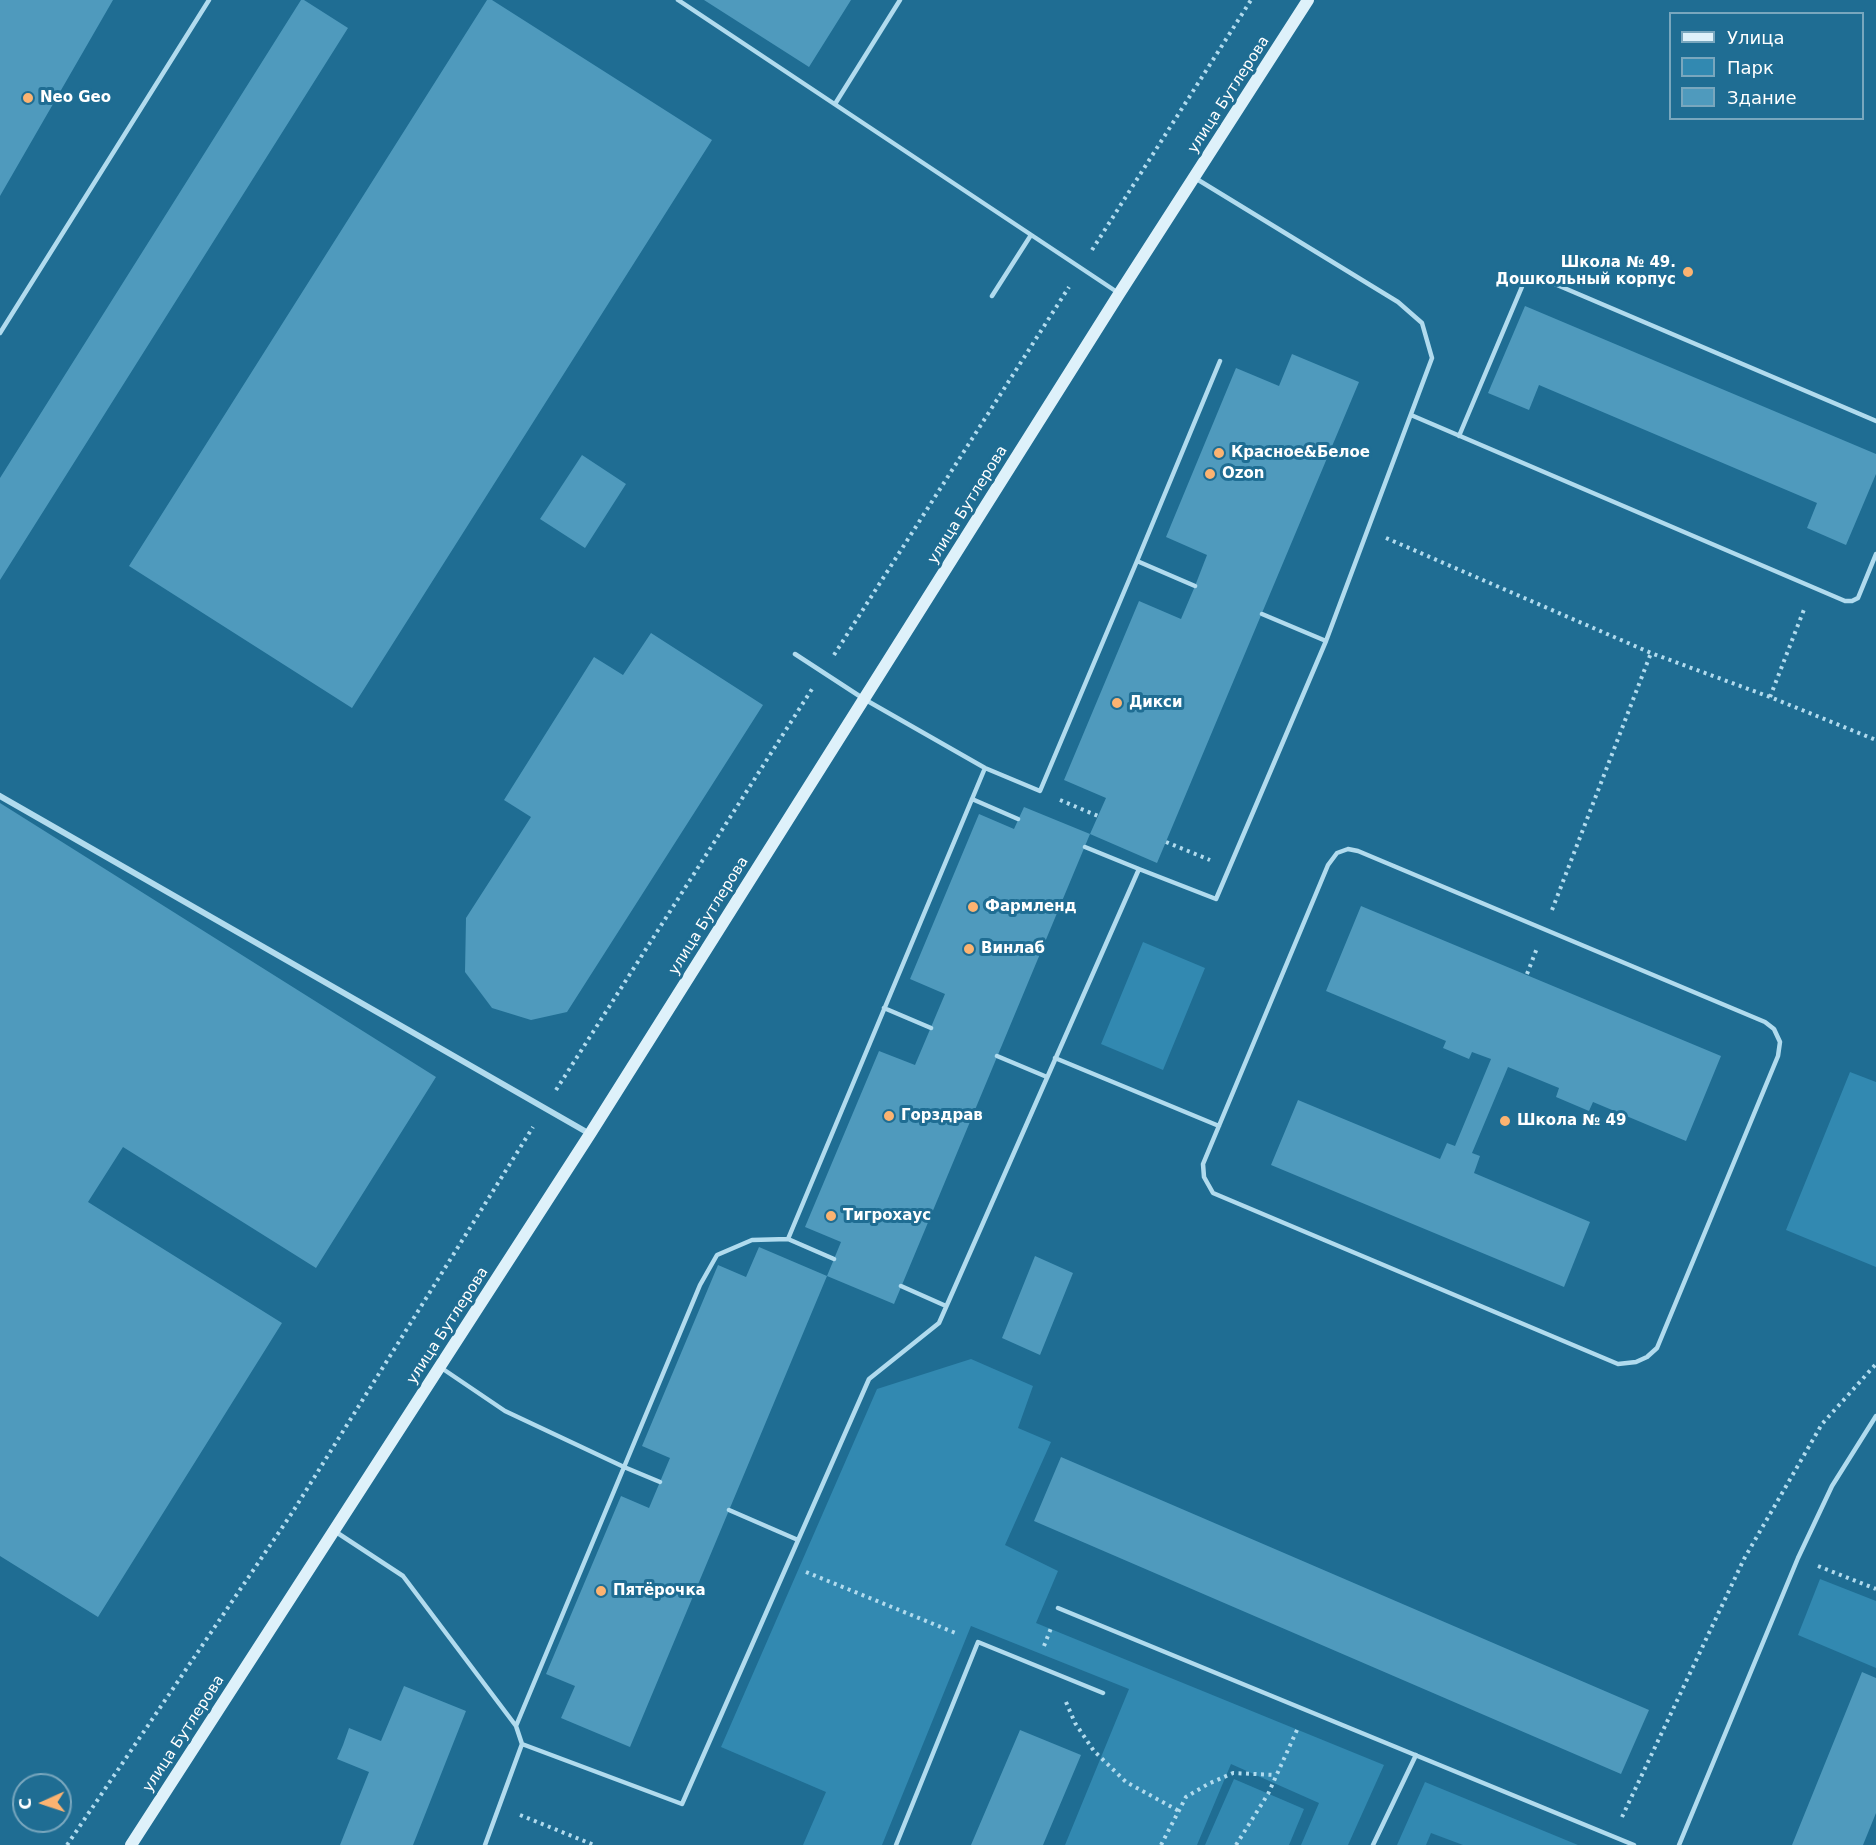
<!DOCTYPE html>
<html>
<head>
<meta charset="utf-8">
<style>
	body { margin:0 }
	#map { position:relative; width:1876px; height:1845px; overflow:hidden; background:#1f6d93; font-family:"DejaVu Sans",sans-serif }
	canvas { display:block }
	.legend { position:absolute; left:1669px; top:12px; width:195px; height:108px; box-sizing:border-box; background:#1f6d93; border:2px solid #79a7be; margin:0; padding:8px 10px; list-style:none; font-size:18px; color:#fff }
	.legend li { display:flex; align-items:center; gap:12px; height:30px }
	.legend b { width:30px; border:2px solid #79a7be }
	.north { position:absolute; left:12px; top:1773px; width:60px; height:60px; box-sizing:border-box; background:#1f6d93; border:2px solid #79a7be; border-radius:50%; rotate:267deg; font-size:16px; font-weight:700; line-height:24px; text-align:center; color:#fff }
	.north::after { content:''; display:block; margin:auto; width:21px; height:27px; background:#fcb371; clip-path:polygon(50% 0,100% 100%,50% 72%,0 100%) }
</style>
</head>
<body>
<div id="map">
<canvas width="1876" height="1845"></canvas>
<ul class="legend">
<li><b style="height:8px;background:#def1fa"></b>Улица</li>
<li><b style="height:16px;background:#3289b1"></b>Парк</li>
<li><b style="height:16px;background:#4f9abd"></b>Здание</li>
</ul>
<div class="north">С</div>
</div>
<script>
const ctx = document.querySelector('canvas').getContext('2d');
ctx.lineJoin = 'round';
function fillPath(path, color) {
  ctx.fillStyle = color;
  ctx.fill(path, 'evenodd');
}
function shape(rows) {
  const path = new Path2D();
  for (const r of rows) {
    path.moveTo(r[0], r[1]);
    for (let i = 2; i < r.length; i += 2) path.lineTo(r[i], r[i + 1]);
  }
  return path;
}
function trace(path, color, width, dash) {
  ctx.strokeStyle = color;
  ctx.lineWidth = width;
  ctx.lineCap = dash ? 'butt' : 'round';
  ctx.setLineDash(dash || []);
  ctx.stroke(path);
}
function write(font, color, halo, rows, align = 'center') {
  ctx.font = font + ' "DejaVu Sans",sans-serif';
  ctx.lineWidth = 6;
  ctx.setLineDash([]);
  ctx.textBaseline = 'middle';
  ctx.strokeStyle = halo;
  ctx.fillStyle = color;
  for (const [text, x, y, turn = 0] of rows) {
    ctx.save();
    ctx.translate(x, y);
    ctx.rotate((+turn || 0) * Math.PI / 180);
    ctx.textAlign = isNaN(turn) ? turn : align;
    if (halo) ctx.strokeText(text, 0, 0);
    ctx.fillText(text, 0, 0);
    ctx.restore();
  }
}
fillPath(shape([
	[1143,942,1205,968,1163,1070,1101,1044],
	[1850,1072,1876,1082,1876,1267,1786,1230],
	[971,1359,1033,1386,1018,1428,1051,1442,1005,1545,1058,1571,1036,1623,1384,1765,1348,1845,1301,1845,1319,1803,1231,1764,1197,1845,1065,1845,1129,1689,971,1626,882,1845,803,1845,826,1792,721,1747,877,1389],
	[1820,1579,1876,1601,1876,1668,1798,1635],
	[1234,1779,1304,1809,1289,1845,1205,1845],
	[1425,1782,1578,1845,1463,1845,1431,1833,1426,1845,1397,1845]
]), '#3289b1');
fillPath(shape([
	[0,0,113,0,0,196],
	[301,0,304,0,348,28,0,580,0,478],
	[487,0,492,0,712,140,352,708,129,566],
	[704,0,851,0,809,67],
	[1525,306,1876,454,1876,474,1846,545,1807,528,1817,503,1539,385,1529,410,1488,393],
	[1292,354,1359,382,1157,863,1090,834,1106,798,1064,780,1139,601,1181,619,1195,586,1207,555,1166,537,1236,368,1279,386],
	[582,455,626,484,585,548,540,519],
	[651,633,763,705,567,1012,531,1020,492,1008,465,972,466,918,531,817,504,800,594,657,623,675],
	[0,803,436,1077,316,1268,123,1147,88,1202,282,1323,98,1617,0,1556],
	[1024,807,1090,834,894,1304,827,1276,630,1747,561,1718,575,1686,546,1674,621,1496,649,1508,670,1458,642,1446,718,1265,746,1277,759,1247,827,1276,841,1242,805,1227,879,1051,915,1065,945,994,910,979,979,814,1014,829],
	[1361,906,1721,1056,1686,1141,1593,1102,1589,1111,1556,1097,1559,1088,1508,1067,1472,1153,1480,1156,1474,1173,1590,1222,1564,1287,1271,1165,1298,1100,1440,1159,1447,1143,1455,1146,1491,1059,1472,1052,1469,1059,1443,1048,1446,1041,1326,991],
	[1035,1256,1073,1273,1040,1355,1002,1338],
	[1061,1457,1649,1710,1621,1774,1034,1521],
	[1862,1672,1876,1678,1876,1813,1863,1845,1792,1845],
	[404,1686,466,1711,413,1845,340,1845,369,1772,337,1759,343,1745,349,1728,381,1741],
	[1020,1730,1081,1755,1043,1845,971,1845]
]), '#4f9abd');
trace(shape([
	[1092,250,1251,0],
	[1386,538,1651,653,1770,697,1876,740],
	[834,655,1069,287],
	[1770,697,1805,607],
	[1060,800,1098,816],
	[1166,842,1210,860],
	[1552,910,1651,653],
	[1527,974,1537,948],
	[556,1090,812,689],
	[1818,1566,1876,1589],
	[806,1572,958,1634],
	[1044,1646,1051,1628],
	[1066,1702,1075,1723,1094,1751,1126,1782,1179,1811],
	[520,1815,594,1845],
	[1622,1817,1744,1559,1822,1424,1876,1364],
	[67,1845,292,1513,533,1127],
	[1161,1845,1186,1797,1208,1784,1233,1773,1276,1775],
	[1236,1845,1268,1794,1297,1730]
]), '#b1dbee', 4, [3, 4.5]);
trace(shape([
	[678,0,1117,292],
	[835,104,900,0],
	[992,296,1031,235],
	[0,333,209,0],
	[1411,415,1845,601,1852,601,1858,598,1876,554],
	[1459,436,1524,282,1531,276,1536,276,1876,421],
	[1137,561,1220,361],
	[1262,614,1326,641],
	[795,654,864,699,985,768,1040,791,1137,561,1195,586],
	[972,799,1018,819],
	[1085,847,1139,869],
	[1348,849,1358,851,1765,1022,1774,1029,1780,1042,1778,1056,1657,1348,1647,1357,1636,1362,1618,1364,1213,1193,1204,1177,1203,1164,1328,865,1337,853,1348,849],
	[884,1008,931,1028],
	[997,1056,1047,1077],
	[1055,1058,1219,1126],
	[788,1239,834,1259],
	[901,1286,946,1306],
	[440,1367,505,1411,624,1467,660,1482],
	[729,1510,798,1540],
	[336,1532,403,1576,516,1726,522,1744,485,1845],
	[1058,1608,1634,1845],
	[516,1726,700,1285,717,1255,752,1240,788,1239,985,768],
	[522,1744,682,1804,869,1379,939,1323,1139,869,1216,899,1326,641,1432,358,1422,323,1398,302,1195,178],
	[896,1845,978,1642,1103,1693],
	[1373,1845,1416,1755],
	[1679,1845,1798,1558,1832,1486,1876,1416]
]), '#b1dbee', 4.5);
trace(shape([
	[0,796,590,1134]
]), '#b1dbee', 6);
trace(shape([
	[131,1845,590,1134,1119,294,1308,0]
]), '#def1fa', 12);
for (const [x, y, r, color] of [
	[28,98,6,"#fcb371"],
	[1688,272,6,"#fcb371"],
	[1219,453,6,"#fcb371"],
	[1210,474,6,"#fcb371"],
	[1117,703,6,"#fcb371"],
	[973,907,6,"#fcb371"],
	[969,949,6,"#fcb371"],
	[889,1116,6,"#fcb371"],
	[1505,1121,6,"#fcb371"],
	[831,1216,6,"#fcb371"],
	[601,1591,6,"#fcb371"]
]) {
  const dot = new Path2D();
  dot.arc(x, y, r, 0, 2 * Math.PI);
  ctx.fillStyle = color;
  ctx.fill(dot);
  trace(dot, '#1f6d93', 2);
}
write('15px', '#fff', '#1f6d93', [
	["улица Бутлерова",1229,95,-57],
	["улица Бутлерова",968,505,-58],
	["улица Бутлерова",709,916,-58],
	["улица Бутлерова",448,1326,-57],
	["улица Бутлерова",184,1734,-57]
]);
write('bold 15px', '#fff', '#1f6d93', [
	["Neo Geo",40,98],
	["Школа № 49.",1676,263,"right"],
	["Дошкольный корпус",1676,280,"right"],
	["Красное&Белое",1231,453],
	["Ozon",1222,474],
	["Дикси",1129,703],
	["Фармленд",985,907],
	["Винлаб",981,949],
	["Горздрав",901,1116],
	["Школа № 49",1517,1121],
	["Тигрохаус",843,1216],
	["Пятёрочка",613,1591]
], 'left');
</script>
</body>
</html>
